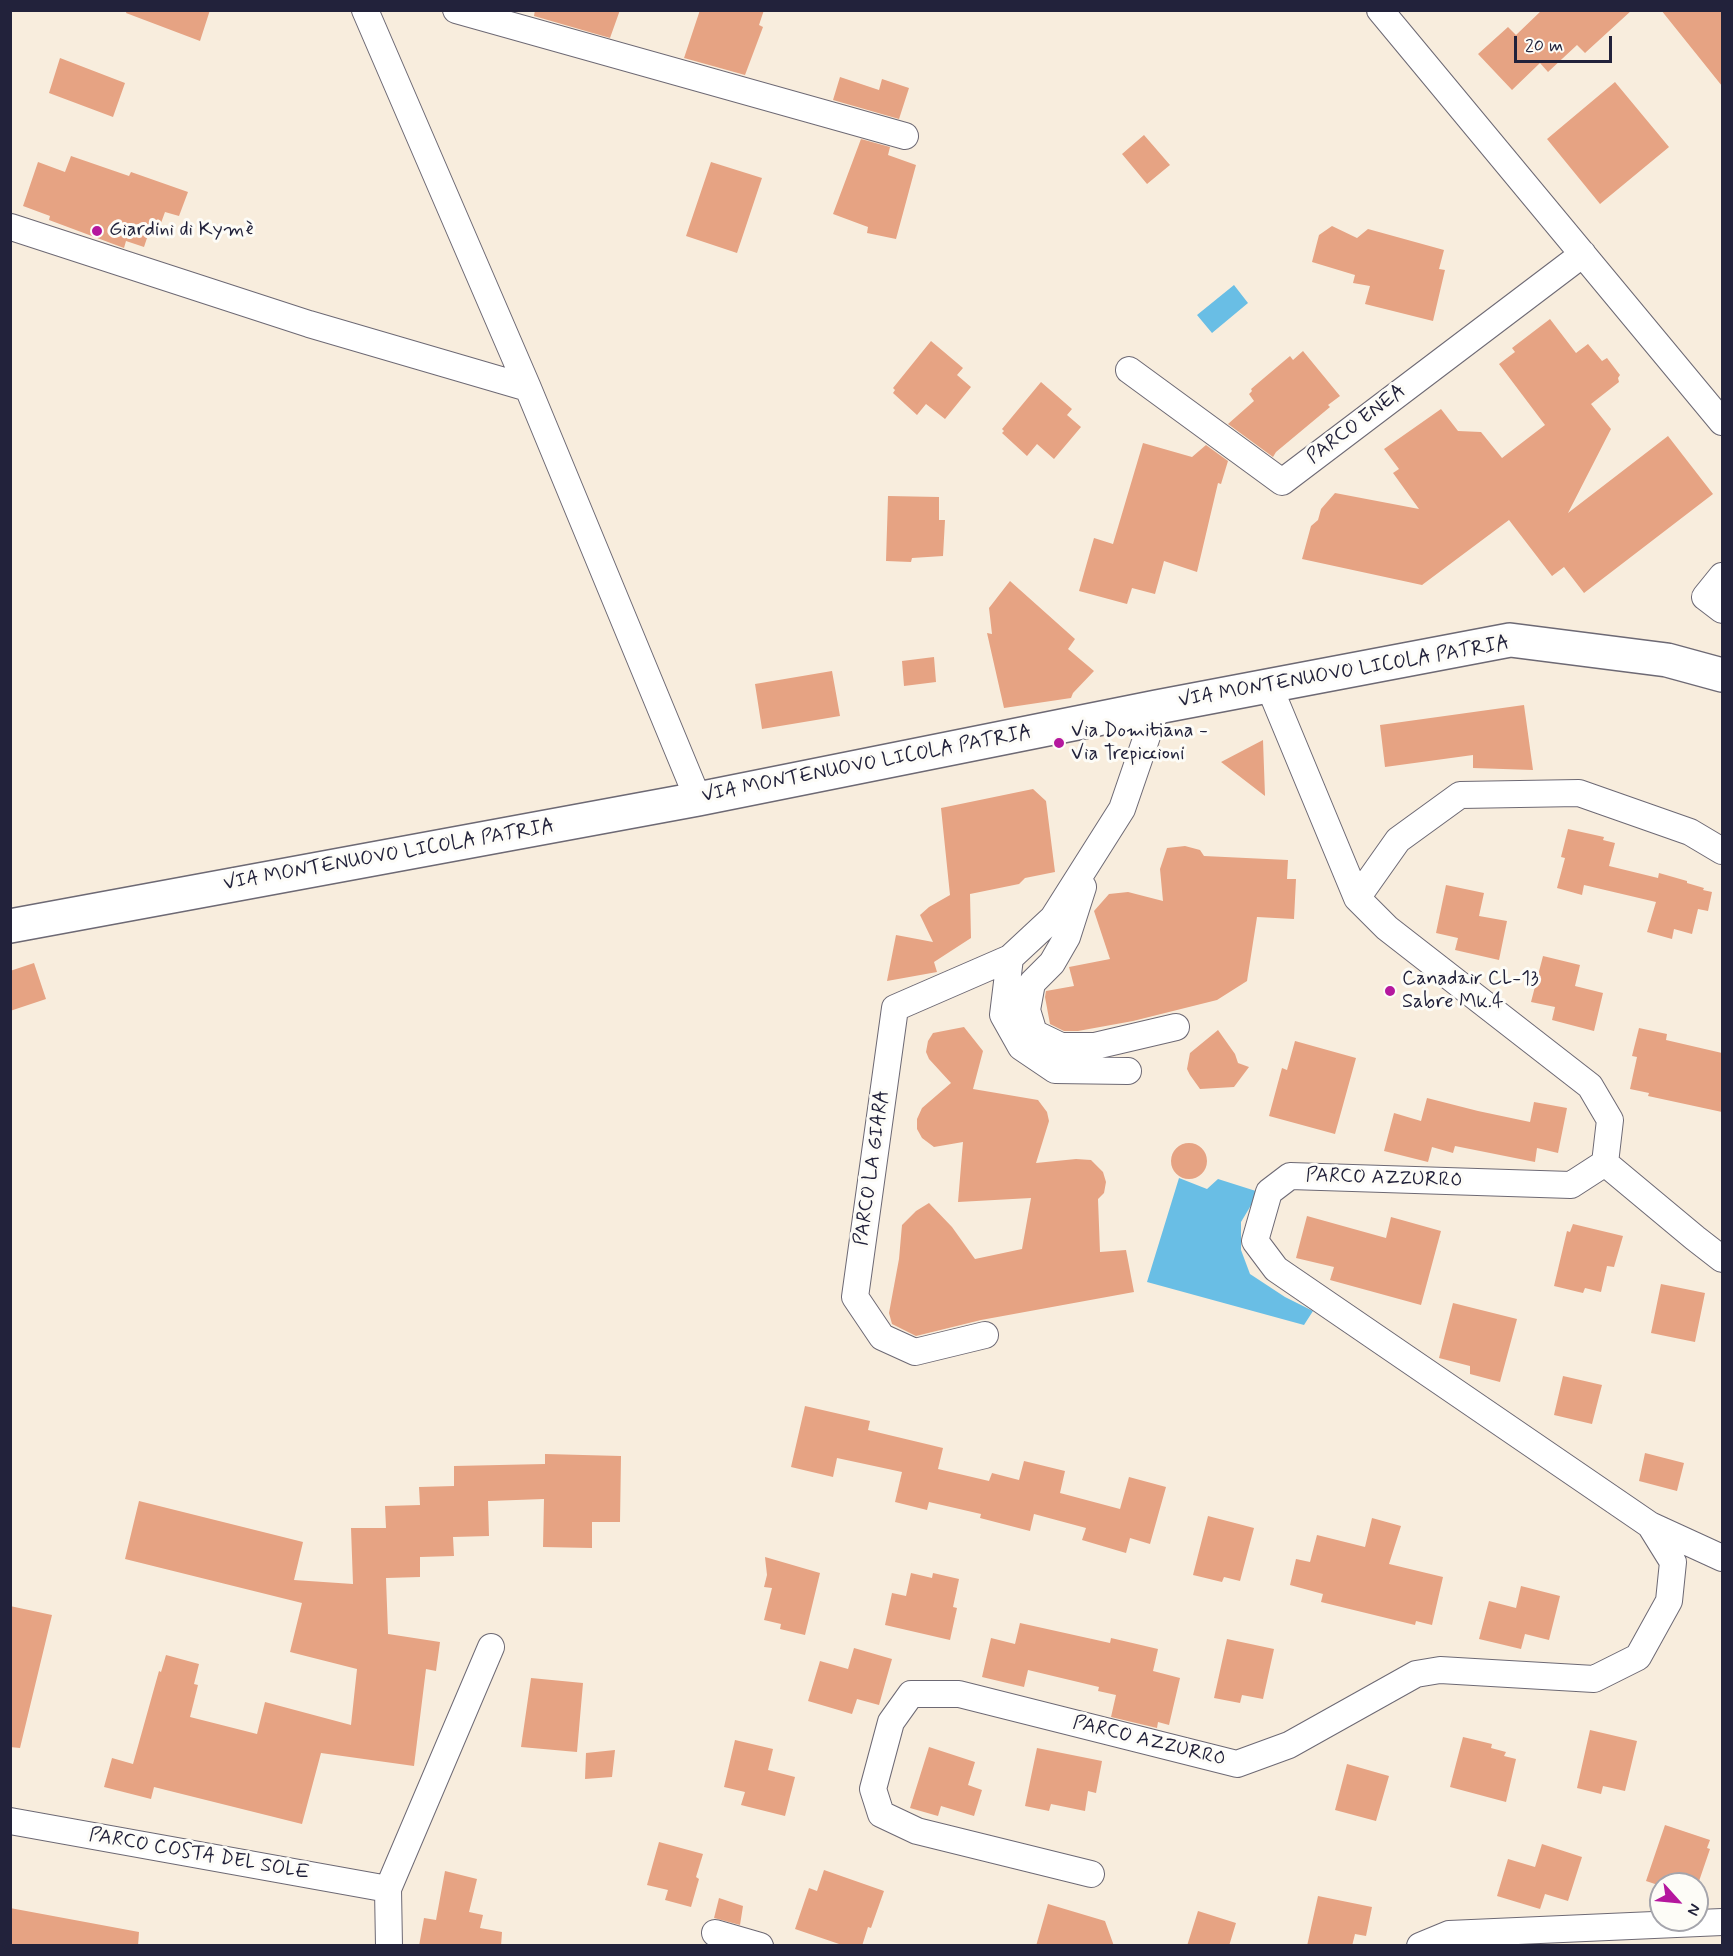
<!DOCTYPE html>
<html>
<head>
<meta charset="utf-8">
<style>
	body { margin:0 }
	#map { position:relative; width:1733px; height:1956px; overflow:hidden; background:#f8eddd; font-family:Mynerve,sans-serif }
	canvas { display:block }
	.frame { position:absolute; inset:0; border:12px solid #22223b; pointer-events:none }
	.north { position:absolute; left:1649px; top:1872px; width:60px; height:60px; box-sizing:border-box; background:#fdfcf7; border:2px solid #a5a5ac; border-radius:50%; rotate:117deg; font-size:16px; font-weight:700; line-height:24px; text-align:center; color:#22223b }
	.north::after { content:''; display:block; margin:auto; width:21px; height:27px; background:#b5179e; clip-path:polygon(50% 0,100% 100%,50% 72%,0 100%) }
	.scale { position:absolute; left:1514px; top:36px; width:98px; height:27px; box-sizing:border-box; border:3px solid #22223b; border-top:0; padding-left:8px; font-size:18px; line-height:21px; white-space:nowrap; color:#22223b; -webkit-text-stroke:4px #fdfcf7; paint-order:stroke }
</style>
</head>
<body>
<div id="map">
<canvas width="1733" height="1956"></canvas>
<div class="frame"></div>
<div class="north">N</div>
<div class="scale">20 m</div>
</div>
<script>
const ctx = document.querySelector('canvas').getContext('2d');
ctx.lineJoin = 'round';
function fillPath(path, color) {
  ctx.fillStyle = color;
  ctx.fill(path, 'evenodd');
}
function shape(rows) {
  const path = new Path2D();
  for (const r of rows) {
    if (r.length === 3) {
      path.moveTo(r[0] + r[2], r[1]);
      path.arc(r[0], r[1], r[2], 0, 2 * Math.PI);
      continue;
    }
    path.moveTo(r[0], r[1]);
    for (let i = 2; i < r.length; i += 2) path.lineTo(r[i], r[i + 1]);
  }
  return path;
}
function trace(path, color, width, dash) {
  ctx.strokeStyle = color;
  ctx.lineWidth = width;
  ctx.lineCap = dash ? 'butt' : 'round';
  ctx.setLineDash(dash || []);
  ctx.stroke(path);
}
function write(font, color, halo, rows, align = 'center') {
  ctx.font = font + ' Mynerve,sans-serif';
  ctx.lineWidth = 6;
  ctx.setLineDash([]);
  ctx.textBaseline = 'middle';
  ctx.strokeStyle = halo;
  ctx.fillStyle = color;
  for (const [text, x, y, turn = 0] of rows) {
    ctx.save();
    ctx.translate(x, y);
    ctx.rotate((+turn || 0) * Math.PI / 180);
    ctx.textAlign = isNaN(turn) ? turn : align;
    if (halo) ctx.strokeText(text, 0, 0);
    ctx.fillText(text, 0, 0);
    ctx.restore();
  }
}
fillPath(shape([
	[1234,285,1248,303,1212,333,1197,315],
	[1179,1178,1207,1189,1218,1179,1259,1192,1241,1222,1241,1250,1250,1274,1285,1297,1313,1311,1304,1325,1147,1282]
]), '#69bee5');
fillPath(shape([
	[127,10,210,10,200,41,126,13],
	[535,10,620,10,610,38,534,16],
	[700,10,764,10,759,25,763,27,745,75,684,58],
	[1542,10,1632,10,1585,53,1577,45,1548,72,1540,63,1512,90,1478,54,1508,27,1516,35],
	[1661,10,1722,10,1722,86],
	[60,58,125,83,113,117,49,93],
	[840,77,879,90,882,79,909,88,899,119,833,100],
	[1615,82,1669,147,1600,204,1547,139],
	[1144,135,1170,165,1147,184,1122,154],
	[861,139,890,147,888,155,916,165,896,239,867,233,868,227,833,214],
	[71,156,129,176,131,172,188,192,179,216,165,212,161,223,153,220,144,247,126,241,124,248,49,220,50,216,23,206,38,162,65,172],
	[711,162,762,178,737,253,686,236],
	[1332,226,1357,238,1368,229,1444,250,1439,269,1445,270,1433,321,1365,304,1370,286,1353,283,1355,275,1312,262,1319,235],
	[1550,319,1576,353,1588,344,1602,361,1607,358,1620,375,1618,378,1619,382,1591,404,1611,429,1568,513,1668,436,1713,494,1584,593,1564,567,1552,576,1509,520,1422,585,1302,559,1311,526,1318,520,1321,509,1335,493,1419,509,1393,473,1399,469,1384,449,1441,409,1458,431,1481,432,1502,458,1545,425,1499,364,1515,352,1512,348],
	[931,341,963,368,957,375,971,387,945,419,926,404,917,415,893,393,895,390,893,388],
	[1303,351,1340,396,1328,405,1330,407,1276,452,1273,457,1228,424,1254,401,1249,394,1252,391,1251,389,1290,356,1293,360],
	[1041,382,1072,409,1067,415,1081,427,1054,459,1037,444,1027,456,1002,433,1004,431,1002,429],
	[1143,443,1192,457,1206,445,1228,461,1221,484,1218,483,1197,572,1164,561,1155,594,1132,588,1127,604,1079,591,1094,538,1113,544],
	[888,496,939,497,939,520,945,520,943,556,912,558,911,562,886,561],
	[1010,581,1075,639,1068,649,1094,671,1073,693,1071,698,1004,708,987,633,992,634,989,608],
	[934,657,936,682,904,686,902,661],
	[832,671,840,716,762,729,755,684],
	[1524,705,1533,770,1473,768,1473,755,1385,767,1380,725],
	[1263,740,1265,796,1221,762],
	[1033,789,1046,801,1055,872,1025,878,1019,884,970,894,971,938,934,962,937,972,887,981,896,935,933,942,920,915,929,907,950,895,941,808],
	[1568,829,1604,837,1603,840,1615,843,1609,866,1658,878,1659,873,1687,881,1687,883,1704,888,1703,890,1712,892,1708,911,1698,909,1692,934,1674,929,1672,939,1647,932,1656,902,1584,885,1582,895,1557,888,1565,858,1561,857],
	[1185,846,1200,850,1204,856,1288,860,1287,879,1296,879,1294,919,1257,917,1247,981,1217,1000,1133,1021,1078,1031,1064,1031,1050,1024,1045,997,1046,991,1074,986,1069,967,1110,959,1094,911,1109,894,1128,892,1163,901,1160,869,1167,848],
	[1446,885,1484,893,1479,916,1507,921,1499,960,1455,950,1458,938,1436,933],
	[1543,956,1580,965,1575,986,1603,993,1594,1031,1552,1020,1555,1007,1531,1002],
	[34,963,46,999,10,1011,10,971],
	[964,1027,983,1051,973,1089,1038,1100,1047,1112,1049,1121,1036,1163,1076,1159,1091,1160,1103,1172,1106,1182,1104,1193,1098,1199,1100,1252,1126,1250,1134,1292,981,1320,916,1336,892,1324,889,1313,899,1259,902,1225,916,1211,929,1203,952,1227,975,1259,1022,1249,1031,1198,958,1202,963,1142,934,1147,922,1138,917,1129,917,1119,922,1108,951,1083,929,1059,926,1052,928,1041,933,1033],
	[1639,1028,1667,1034,1666,1040,1722,1053,1722,1112,1648,1096,1649,1093,1630,1089,1637,1057,1632,1056],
	[1218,1030,1235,1054,1238,1063,1249,1067,1234,1087,1200,1089,1190,1075,1187,1069,1190,1053],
	[1295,1041,1356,1058,1335,1134,1269,1116,1282,1068,1287,1070],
	[1427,1098,1478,1111,1530,1122,1534,1102,1567,1108,1558,1153,1537,1148,1535,1162,1455,1146,1453,1153,1432,1147,1428,1162,1384,1151,1394,1113,1421,1121],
	[1189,1161,18],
	[1307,1216,1386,1238,1391,1217,1441,1231,1421,1305,1330,1280,1334,1267,1296,1258],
	[1573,1224,1623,1236,1614,1267,1607,1266,1601,1292,1585,1288,1583,1293,1554,1286,1567,1231,1570,1232],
	[1661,1284,1705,1293,1695,1342,1651,1333],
	[1453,1303,1517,1319,1500,1382,1470,1374,1470,1366,1439,1358],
	[1563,1376,1602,1385,1592,1424,1554,1415],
	[805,1406,870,1421,868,1430,943,1448,938,1469,989,1481,992,1473,1019,1480,1024,1461,1065,1471,1060,1493,1120,1509,1129,1477,1166,1487,1150,1544,1130,1538,1126,1553,1082,1540,1086,1528,1034,1514,1030,1531,980,1518,981,1514,929,1502,927,1510,895,1502,902,1472,837,1458,833,1477,791,1467],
	[1645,1453,1684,1463,1677,1491,1639,1481],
	[545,1454,621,1456,620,1522,592,1522,592,1548,543,1547,544,1499,488,1501,489,1536,453,1537,454,1556,420,1557,420,1577,386,1578,388,1634,440,1642,436,1671,426,1669,414,1766,321,1753,302,1824,154,1787,151,1799,104,1787,112,1758,133,1764,159,1671,161,1672,166,1655,199,1664,194,1684,198,1685,190,1717,257,1734,265,1702,351,1725,357,1669,290,1652,302,1603,125,1559,139,1501,303,1542,294,1580,353,1584,351,1528,386,1528,385,1506,420,1505,419,1487,454,1486,454,1466,545,1464],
	[1208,1516,1254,1528,1240,1581,1224,1577,1222,1582,1193,1575],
	[1372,1518,1401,1526,1389,1564,1443,1577,1432,1625,1416,1621,1415,1625,1321,1602,1323,1594,1290,1585,1296,1559,1310,1562,1317,1535,1365,1547],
	[765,1557,820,1573,805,1635,780,1629,781,1624,764,1620,772,1588,764,1587,767,1575],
	[911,1573,932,1578,933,1573,959,1579,953,1607,957,1608,950,1640,885,1625,892,1593,906,1596],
	[1521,1586,1560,1596,1549,1640,1525,1634,1521,1649,1479,1639,1489,1601,1516,1608],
	[10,1606,52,1615,20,1748,10,1747],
	[1020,1623,1110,1643,1111,1638,1158,1649,1153,1671,1180,1678,1169,1725,1158,1722,1157,1728,1111,1717,1116,1695,1098,1691,1099,1687,1028,1670,1024,1687,982,1677,991,1638,1015,1644],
	[1227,1639,1274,1649,1263,1699,1242,1695,1240,1703,1214,1698],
	[854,1648,892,1659,879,1705,857,1699,852,1714,808,1701,820,1661,848,1669],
	[531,1678,583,1683,577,1752,521,1747],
	[1590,1730,1637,1741,1625,1791,1603,1786,1601,1794,1577,1788],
	[1463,1737,1492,1744,1491,1748,1506,1752,1504,1756,1516,1759,1506,1802,1450,1787],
	[735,1740,773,1749,768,1770,795,1777,785,1816,741,1805,745,1792,724,1787],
	[929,1747,975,1762,968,1785,982,1790,974,1816,941,1806,938,1816,910,1808],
	[1037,1748,1102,1761,1096,1793,1088,1791,1085,1811,1051,1804,1049,1811,1025,1806],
	[615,1750,612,1777,585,1779,586,1753],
	[1347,1764,1389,1776,1376,1821,1335,1810],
	[1665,1825,1710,1840,1707,1848,1710,1849,1697,1887,1697,1884,1661,1884,1661,1886,1646,1881],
	[659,1842,703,1854,696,1877,699,1879,691,1907,665,1900,668,1890,647,1885],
	[1542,1844,1582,1857,1568,1901,1545,1894,1540,1909,1497,1896,1508,1859,1535,1867],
	[824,1870,884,1891,871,1928,868,1927,862,1946,845,1946,795,1929,809,1888,817,1891],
	[445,1871,477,1879,469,1912,483,1915,480,1928,502,1932,501,1946,419,1946,424,1918,436,1920],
	[1318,1896,1372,1907,1366,1936,1355,1934,1352,1946,1307,1946],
	[719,1898,743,1906,740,1925,714,1918],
	[1048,1904,1105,1921,1114,1946,1036,1946],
	[10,1908,139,1932,138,1946,10,1946],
	[1198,1911,1236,1923,1229,1946,1187,1946]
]), '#e6a383');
const minor = shape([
	[365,10,528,388],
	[456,10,905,136],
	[1380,10,1722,422],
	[11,227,309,324,528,388,698,799],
	[1129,370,1282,482,1583,254],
	[1722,576,1705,597,1722,610],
	[1269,686,1357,898,1387,928,1590,1086,1610,1120,1605,1163,1571,1185,1290,1176,1269,1192,1255,1241,1276,1269,1650,1525,1722,1558],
	[1083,887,1067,937,1052,963,1032,983,1027,1010,1034,1033,1061,1046,1095,1046,1176,1027],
	[1357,898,1398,840,1460,795,1579,793,1690,832,1722,851],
	[1010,958,1003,1015,1021,1047,1055,1070,1128,1071],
	[1605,1163,1695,1238,1722,1259],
	[985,1335,915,1352,882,1337,855,1297,895,1008,1010,958,1053,918,1122,809,1157,707],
	[10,1821,388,1889],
	[1091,1874,917,1831,881,1814,873,1789,891,1722,911,1694,959,1694,1237,1764,1289,1745,1416,1674,1440,1670,1594,1679,1638,1657,1669,1601,1673,1562,1650,1525],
	[715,1933,760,1946],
	[389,1946,388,1889,491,1647],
	[1420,1946,1449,1934,1722,1922]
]);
const primary = shape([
	[10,926,698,799,1157,707,1510,640,1667,660,1722,675]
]);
trace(minor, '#6d6974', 28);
trace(primary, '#6d6974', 36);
trace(minor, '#fff', 26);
trace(primary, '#fff', 33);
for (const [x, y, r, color] of [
	[97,231,6,"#b5179e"],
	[1059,743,6,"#b5179e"],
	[1390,991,6,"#b5179e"]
]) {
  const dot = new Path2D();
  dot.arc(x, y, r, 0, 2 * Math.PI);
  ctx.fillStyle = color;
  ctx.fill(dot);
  trace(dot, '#fdfcf7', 2);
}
write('20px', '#22223b', '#fdfcf7', [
	["Giardini di Kymè",109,231],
	["Via Domitiana -",1071,732],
	["Via Trepiccioni",1071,755],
	["Canadair CL-13",1402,980],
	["Sabre Mk.4",1402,1003]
], 'left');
write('20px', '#22223b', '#fdfcf7', [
	["PARCO ENEA",1357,425,-37],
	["VIA MONTENUOVO LICOLA PATRIA",1344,673,-10],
	["VIA MONTENUOVO LICOLA PATRIA",867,765,-11],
	["VIA MONTENUOVO LICOLA PATRIA",389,856,-10],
	["PARCO LA GIARA",873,1168,-82],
	["PARCO AZZURRO",1384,1179,2],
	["PARCO AZZURRO",1149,1742,14],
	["PARCO COSTA DEL SOLE",199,1855,10]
]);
</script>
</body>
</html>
